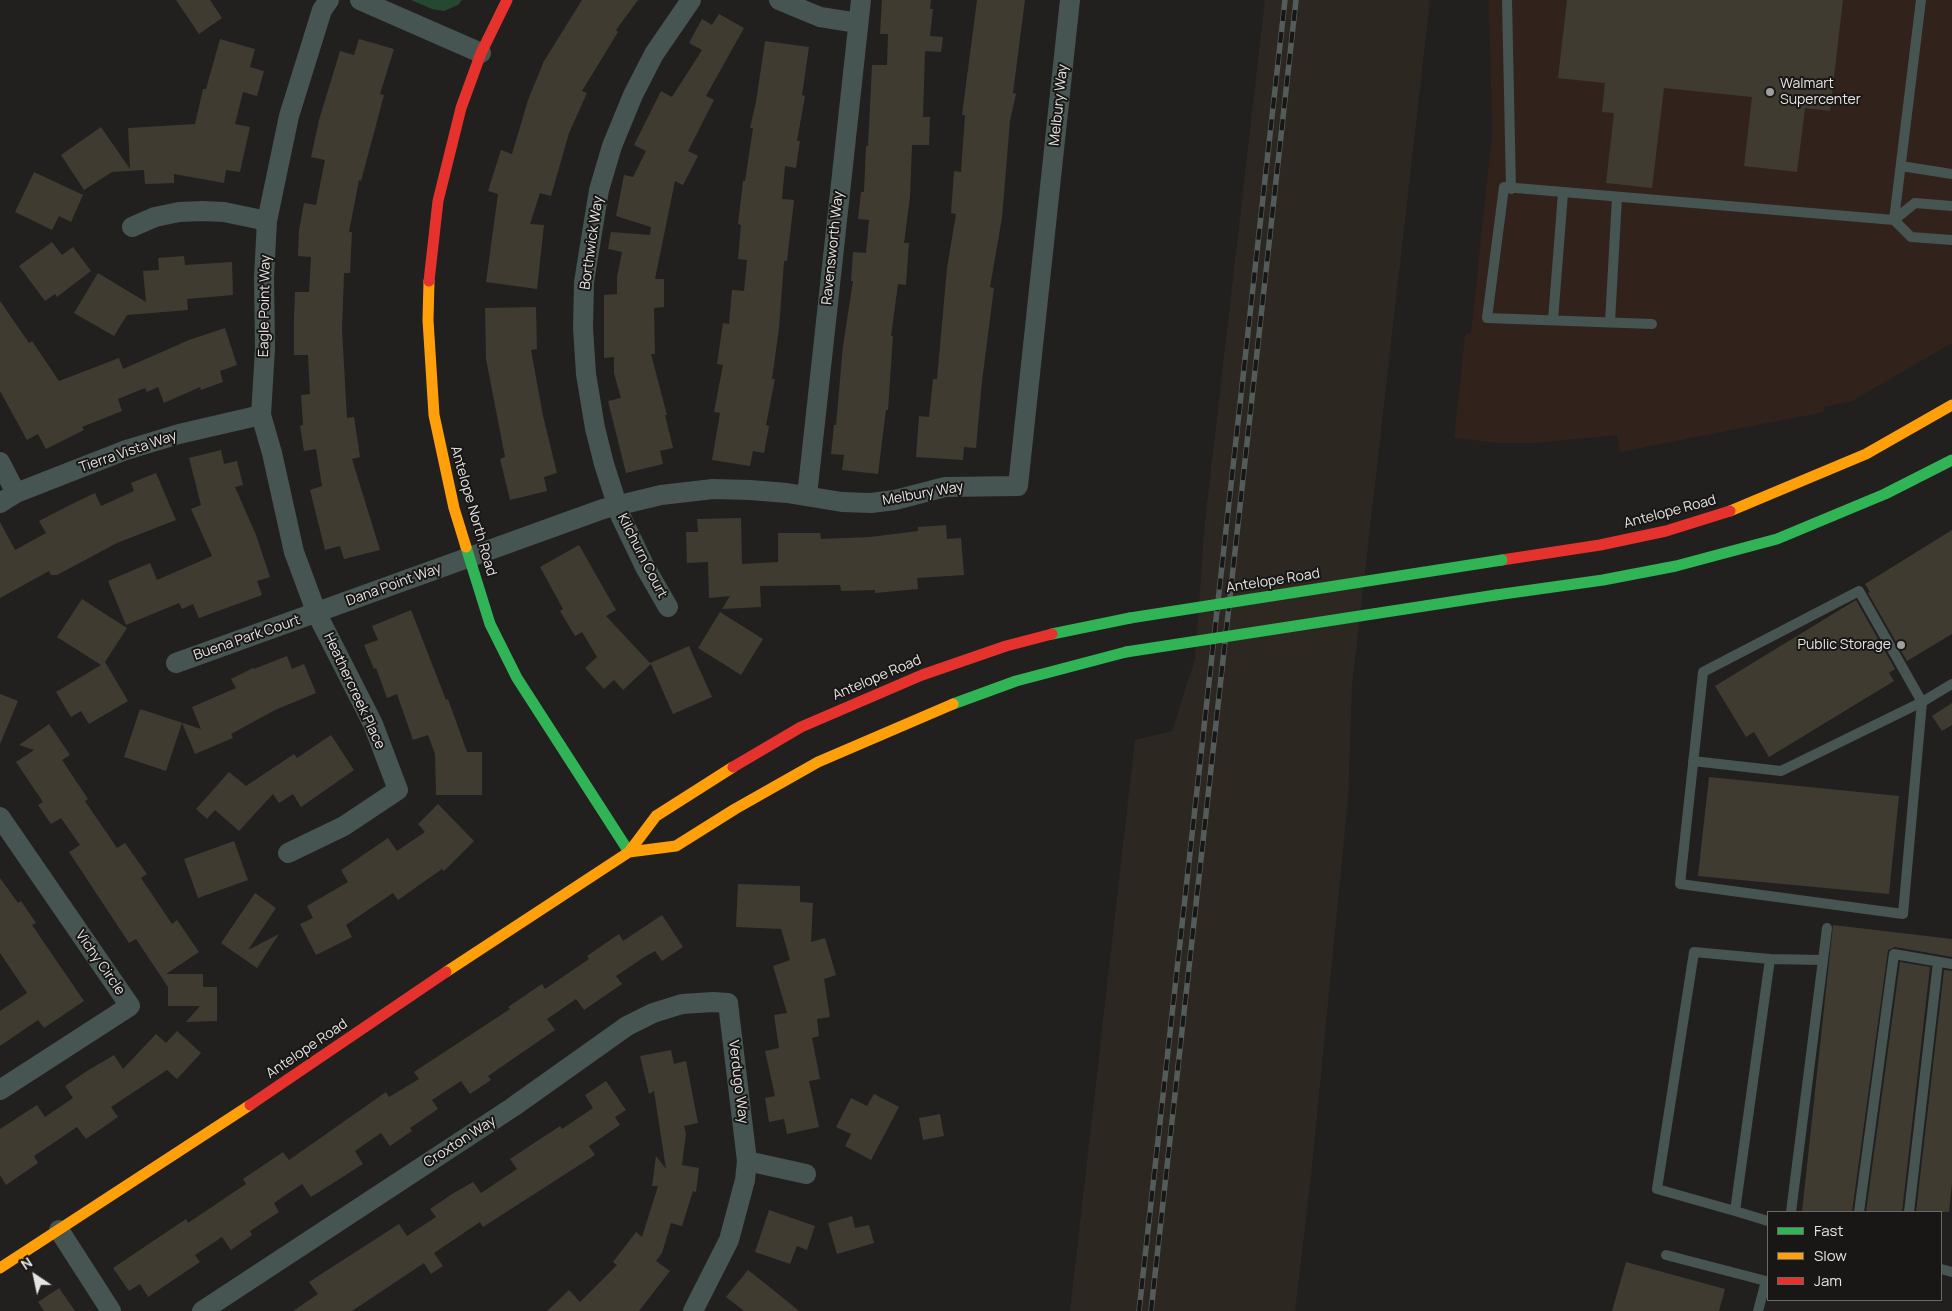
<!DOCTYPE html>
<html>
<head>
<meta charset="utf-8">
<style>
	body { margin:0 }
	#map { position:relative; width:1952px; height:1311px; overflow:hidden; background:#21201f; font-family:Manrope,sans-serif }
	canvas { display:block }
	.legend { position:absolute; left:1767px; top:1211px; width:175px; height:90px; box-sizing:border-box; background:#191715; border:1px solid #6b6967; margin:0; padding:6px 9px; list-style:none; font-size:15px; color:#e5e4e2 }
	.legend li { display:flex; align-items:center; gap:10px; height:25px }
	.legend b { width:25px; border:1px solid #6b6967 }
	.north { position:absolute; left:10px; top:1251px; width:50px; height:50px; -webkit-text-stroke:4px #191715; paint-order:stroke; rotate:326deg; font-size:14px; font-weight:700; line-height:20px; text-align:center; color:#e5e4e2 }
	.north::after { content:''; display:block; margin:auto; width:18px; height:22px; background:#e5e4e2; clip-path:polygon(50% 0,100% 100%,50% 72%,0 100%) }
</style>
</head>
<body>
<div id="map">
<canvas width="1952" height="1311"></canvas>
<ul class="legend">
<li><b style="height:6px;background:#30b455"></b>Fast</li>
<li><b style="height:6px;background:#ff9f0a"></b>Slow</li>
<li><b style="height:6px;background:#e5322d"></b>Jam</li>
</ul>
<div class="north">N</div>
</div>
<script>
const ctx = document.querySelector('canvas').getContext('2d');
ctx.lineJoin = 'round';
function fillPath(path, color) {
  ctx.fillStyle = color;
  ctx.fill(path, 'evenodd');
}
function shape(rows) {
  const path = new Path2D();
  for (const r of rows) {
    path.moveTo(r[0], r[1]);
    for (let i = 2; i < r.length; i += 2) path.lineTo(r[i], r[i + 1]);
  }
  return path;
}
function trace(path, color, width, dash) {
  ctx.strokeStyle = color;
  ctx.lineWidth = width;
  ctx.lineCap = dash ? 'butt' : 'round';
  ctx.setLineDash(dash || []);
  ctx.stroke(path);
}
function write(font, color, halo, rows, align = 'center') {
  ctx.font = font + ' Manrope,sans-serif';
  ctx.lineWidth = 4;
  ctx.setLineDash([]);
  ctx.textBaseline = 'middle';
  ctx.strokeStyle = halo;
  ctx.fillStyle = color;
  for (const [text, x, y, turn = 0] of rows) {
    ctx.save();
    ctx.translate(x, y);
    ctx.rotate((+turn || 0) * Math.PI / 180);
    ctx.textAlign = isNaN(turn) ? turn : align;
    if (halo) ctx.strokeText(text, 0, 0);
    ctx.fillText(text, 0, 0);
    ctx.restore();
  }
}
fillPath(shape([
	[1489,0,1952,0,1952,343,1852,401,1824,407,1824,412,1620,452,1617,435,1536,443,1500,443,1454,438,1465,335,1471,333,1492,134]
]), '#31231b');
fillPath(shape([
	[1265,0,1430,0,1352,686,1348,799,1311,1176,1295,1311,1070,1311,1135,740,1172,731,1195,659,1205,522]
]), '#2c2821');
fillPath(shape([
	[411,0,462,0,458,5,444,11,432,9]
]), '#274830');
fillPath(shape([
	[176,0,210,0,222,18,199,34],
	[582,0,638,0,616,30,618,32,582,91,587,93,569,133,551,196,540,193,530,224,544,225,537,289,486,282,498,194,488,191,501,150,512,154,528,100,544,61],
	[882,0,931,0,930,9,933,9,930,36,943,37,941,52,925,51,923,117,930,117,929,145,912,145,910,197,904,243,909,243,906,285,898,284,891,336,893,336,888,410,886,410,878,474,842,470,844,455,831,454,834,425,836,425,843,346,853,281,851,281,853,252,866,253,869,220,858,219,861,192,864,192,866,146,868,146,872,65,887,65,888,34,880,34],
	[977,0,1025,0,1013,93,1016,94,1010,121,1002,218,990,287,994,288,982,381,976,448,964,447,963,460,916,457,919,416,929,417,933,379,937,379,947,268,956,214,951,213,954,171,961,172,965,115,962,115],
	[1567,0,1843,0,1830,111,1805,108,1797,172,1744,166,1752,97,1664,88,1652,188,1606,183,1614,113,1602,112,1605,83,1558,78],
	[719,14,744,28,706,96,714,100,688,151,698,156,683,185,675,181,655,279,664,279,664,307,654,308,655,354,651,354,667,415,665,415,673,448,660,451,663,464,626,473,608,401,621,398,614,373,614,357,604,358,604,295,617,294,617,277,622,252,608,249,611,232,650,235,651,227,616,216,624,175,633,177,646,151,634,145,661,91,672,97,702,50,689,43,702,19,712,25],
	[220,39,255,49,250,67,264,71,257,96,243,92,235,124,250,127,240,172,226,170,224,183,174,174,174,183,145,184,144,170,112,172,84,190,61,155,101,127,130,169,128,128,195,124,203,89,206,89],
	[359,39,394,49,380,94,384,95,361,181,359,180,349,232,352,232,350,273,344,273,342,330,347,418,354,417,360,457,352,459,380,550,344,559,340,546,325,550,310,490,322,486,316,449,304,451,300,426,303,425,301,395,310,394,308,355,294,355,294,318,295,292,309,292,311,257,298,256,299,230,304,203,316,205,325,160,311,157,319,120,340,51,354,55],
	[765,41,809,47,802,95,805,96,797,141,800,141,796,168,785,166,782,199,794,200,787,261,784,261,779,328,772,379,775,379,766,425,769,426,764,453,753,451,750,466,712,460,720,413,714,412,723,365,717,364,723,323,729,324,732,290,744,291,747,260,738,259,741,225,738,224,743,181,745,181,753,128,750,128,756,102],
	[34,172,83,195,71,222,59,216,52,230,15,212],
	[52,242,62,255,73,247,91,271,57,297,55,294,45,301,19,266],
	[184,256,185,265,232,262,233,295,187,299,188,310,127,315,114,336,74,313,98,273,146,302,143,271,159,270,158,258],
	[0,301,29,343,32,341,59,381,119,358,123,369,189,340,225,328,237,365,220,371,223,382,201,390,200,387,164,403,158,387,147,392,145,388,118,399,122,411,82,427,84,430,46,449,38,434,27,440,0,391],
	[536,307,537,349,531,350,543,416,557,473,544,477,547,491,510,500,500,459,505,457,486,359,485,308],
	[221,450,224,464,237,461,243,485,235,487,256,535,270,577,257,581,262,595,199,618,193,604,182,609,179,603,126,625,108,581,150,563,157,580,212,556,191,509,201,505,189,458],
	[156,473,176,520,117,543,57,575,51,575,49,571,0,598,0,522,15,550,46,533,39,521,70,505,95,493,101,506,134,491,131,483],
	[741,518,742,564,778,562,778,533,820,533,821,539,870,537,918,531,918,527,946,525,947,539,961,538,964,575,917,578,918,589,875,593,875,590,841,591,840,585,760,586,761,607,722,609,730,596,709,598,708,562,687,563,686,532,698,532,697,519],
	[1952,530,1952,634,1907,661,1868,593,1870,592,1865,584],
	[579,545,616,610,606,616,650,663,689,646,712,697,673,714,651,664,623,690,614,680,604,689,585,668,597,657,582,632,575,636,560,611,563,609,540,567],
	[82,599,127,628,105,662,128,701,89,724,81,711,71,717,56,692,101,665,57,637],
	[1856,600,1895,669,1889,673,1894,681,1769,757,1754,732,1746,737,1715,686],
	[411,610,446,700,448,699,467,752,482,752,482,795,436,795,435,754,428,735,413,740,397,694,387,698,376,668,374,669,364,645,378,640,372,626],
	[720,612,763,639,741,675,698,648],
	[287,656,292,669,304,664,316,693,275,710,231,734,233,738,195,754,182,723,166,771,124,757,140,709,201,729,192,707,236,688,231,679,253,668,254,669],
	[0,694,18,701,0,744],
	[1952,703,1952,725,1942,731,1932,716],
	[49,724,70,755,62,760,88,799,85,801,117,848,125,843,147,874,141,878,172,924,177,920,199,952,166,974,203,974,203,987,217,987,217,1021,186,1022,200,1006,168,1006,168,987,136,939,129,943,69,852,80,845,61,818,51,824,38,805,43,802,16,762,34,750,19,745],
	[331,735,354,770,301,807,293,794,279,803,273,794,239,831,215,810,207,819,196,809,229,772,246,786,294,754,297,758],
	[1709,777,1899,796,1889,894,1698,876],
	[438,804,474,841,444,871,442,869,398,900,393,893,346,925,352,937,316,955,300,924,313,918,307,906,348,882,341,870,388,838,397,851,425,832,418,824],
	[234,841,248,880,198,898,184,859],
	[0,878,18,903,21,901,36,923,32,925,84,1001,44,1028,38,1020,0,1046,0,1011,27,993,0,953],
	[738,884,800,886,800,902,813,903,811,942,825,938,836,975,824,979,830,1017,817,1019,819,1036,812,1038,820,1079,809,1081,819,1127,787,1134,784,1119,769,1122,765,1098,775,1096,765,1051,779,1048,774,1015,787,1013,773,966,790,960,781,929,736,927],
	[255,893,276,908,248,950,279,934,257,968,221,943],
	[662,915,683,947,662,961,655,951,643,958,616,976,622,984,584,1010,576,999,547,1019,555,1030,488,1076,491,1080,470,1094,461,1081,432,1100,438,1109,410,1128,412,1131,390,1146,381,1133,355,1151,363,1164,311,1197,302,1184,274,1203,279,1212,250,1231,252,1235,231,1250,222,1237,195,1255,200,1262,148,1297,140,1284,129,1291,113,1268,186,1219,188,1223,246,1184,243,1179,283,1152,289,1160,386,1092,389,1097,419,1079,414,1072,510,1009,508,1007,542,984,545,989,589,959,587,956,619,934,623,941],
	[1833,925,1952,939,1952,957,1895,947,1888,950,1852,1212,1802,1212],
	[1900,962,1930,967,1902,1212,1866,1212],
	[1944,970,1952,971,1952,1183,1949,1212,1916,1212],
	[177,1031,201,1053,177,1079,167,1070,111,1107,118,1117,86,1139,77,1127,34,1156,38,1163,6,1185,0,1175,0,1129,37,1105,45,1117,73,1098,65,1086,87,1071,114,1055,123,1069,156,1034,166,1043],
	[671,1050,674,1064,686,1061,698,1123,684,1126,686,1134,682,1165,699,1168,696,1192,693,1191,682,1226,671,1223,662,1253,656,1261,670,1271,639,1311,547,1311,569,1290,580,1302,617,1265,613,1262,636,1232,642,1237,658,1186,652,1186,656,1156,666,1169,654,1091,649,1094,640,1056],
	[606,1081,626,1110,615,1117,620,1125,589,1146,595,1155,483,1227,480,1222,434,1253,443,1266,431,1274,424,1263,352,1311,293,1311,318,1294,309,1282,399,1224,407,1236,436,1217,430,1209,452,1194,473,1182,481,1193,517,1169,510,1159,560,1126,562,1129,593,1108,585,1095],
	[874,1094,899,1107,871,1160,845,1146,851,1134,836,1127,851,1098,867,1106],
	[940,1114,944,1136,923,1140,919,1118],
	[769,1210,815,1226,807,1250,797,1246,790,1264,755,1252],
	[852,1216,855,1228,869,1225,874,1243,837,1254,828,1223],
	[1626,1262,1725,1289,1719,1311,1612,1311],
	[748,1270,782,1297,799,1311,744,1311,726,1297],
	[59,1288,75,1311,44,1311,38,1302]
]), '#403b31');
trace(shape([
	[1507,0,1511,189],
	[1901,166,1952,174],
	[1894,220,1921,0],
	[1894,220,1915,203,1952,206],
	[1553,320,1563,193],
	[1610,322,1617,197],
	[1652,324,1487,318,1504,187,1894,220,1911,237,1952,240],
	[1859,591,1922,702,1903,914,1680,884,1703,672,1859,591],
	[1693,761,1781,771,1922,702,1952,684],
	[1770,959,1823,960,1791,1212],
	[1823,960,1827,928],
	[1735,1211,1770,959,1694,952,1657,1189,1735,1211,1768,1221],
	[1859,1212,1894,954,1952,964],
	[1909,1212,1938,962],
	[1666,1255,1766,1281,1758,1311],
	[1941,1269,1952,1272]
]), '#465452', 10);
trace(shape([
	[360,0,481,53],
	[779,0,820,17,858,23],
	[132,227,155,217,179,212,202,211,224,212,267,221],
	[0,462,16,493],
	[807,496,861,0],
	[0,503,16,493,126,450,179,434,261,415],
	[668,607,645,567,621,517,604,464,595,428,586,374,583,328,584,282,599,190,612,146,633,95,654,54,691,0],
	[176,663,603,509,661,495,713,489,750,490,787,493,842,502,871,503,895,500,945,487,1018,486,1070,0],
	[0,817,130,1006,0,1090],
	[288,853,344,826,398,790,373,724,317,614,294,552,272,453,261,415,265,349,264,277,267,221,289,116,322,10,329,0],
	[747,1161,806,1174],
	[59,1230,111,1311],
	[202,1311,513,1107,627,1026,653,1013,682,1004,713,1002,728,1003,747,1161,745,1180,729,1240,693,1311]
]), '#465452', 20);
trace(shape([
	[466,547,490,624,517,678,629,852],
	[1496,595,1603,580,1676,566,1777,539,1885,494,1952,460],
	[1052,634,1130,618],
	[953,704,1016,681,1126,652]
]), '#30b455', 11);
trace(shape([
	[429,281,428,320,434,415,454,508,466,547],
	[1730,511,1866,454,1952,405],
	[629,852,676,846,735,809,818,762,953,704],
	[446,972,629,852,656,816,733,767],
	[0,1268,250,1105]
]), '#ff9f0a', 11);
trace(shape([
	[429,281,438,201,461,108,481,53,507,0],
	[1502,560,1600,545,1666,531,1730,511],
	[733,767,801,727,922,675,1006,646,1052,634],
	[250,1105,446,972]
]), '#e5322d', 11);
const rail = shape([
	[1139,1311,1285,0],
	[1151,1311,1296,0]
]);
trace(rail, '#535c5a', 5.5);
trace(rail, '#191715', 4, [11]);
trace(shape([
	[1130,618,1502,560],
	[1126,652,1496,595]
]), '#30b455', 11);
for (const [x, y, r, color] of [
	[1770,92,5,"#a09f9e"],
	[1901,645,5,"#a09f9e"]
]) {
  const dot = new Path2D();
  dot.arc(x, y, r, 0, 2 * Math.PI);
  ctx.fillStyle = color;
  ctx.fill(dot);
  trace(dot, '#191715', 2);
}
write('14px', '#e5e4e2', '#191715', [
	["Walmart",1780,84],
	["Supercenter",1780,100],
	["Public Storage",1891,645,"right"]
], 'left');
write('14px', '#e5e4e2', '#191715', [
	["Melbury Way",1059,105,-84],
	["Borthwick Way",592,243,-82],
	["Ravensworth Way",833,248,-84],
	["Eagle Point Way",265,306,-89],
	["Tierra Vista Way",128,452,-19],
	["Melbury Way",923,494,-10],
	["Antelope North Road",473,511,74],
	["Antelope Road",1670,512,-15],
	["Kilchurn Court",642,556,63],
	["Antelope Road",1273,581,-9],
	["Dana Point Way",394,585,-20],
	["Buena Park Court",247,638,-19],
	["Antelope Road",877,678,-23],
	["Heathercreek Place",354,691,65],
	["Vichy Circle",100,963,55],
	["Antelope Road",307,1049,-34],
	["Verdugo Way",738,1082,83],
	["Croxton Way",460,1142,-33]
]);
</script>
</body>
</html>
